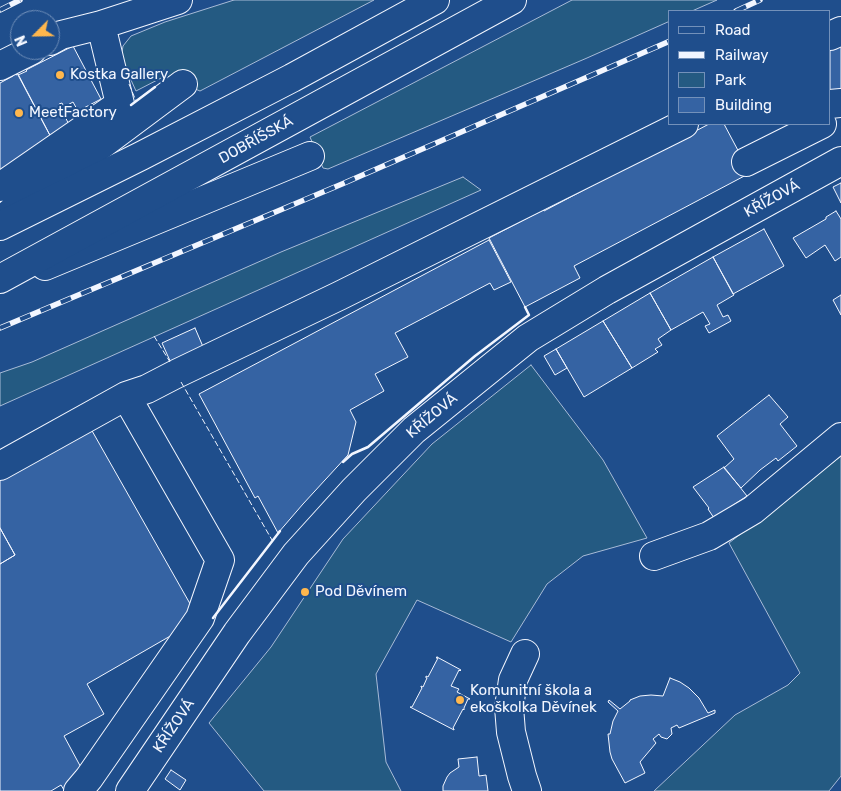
<!DOCTYPE html>
<html>
<head>
<meta charset="utf-8">
<style>
	body { margin:0 }
	#map { position:relative; width:841px; height:791px; overflow:hidden; background:#1f4e8c; font-family:Rubik,sans-serif }
	canvas { display:block }
	.legend { position:absolute; left:668px; top:10px; width:162px; height:115px; box-sizing:border-box; background:#1f4e8c; border:1px solid #7391ba; margin:0; padding:6px 9px; list-style:none; font-size:15px; color:#f2f6ff }
	.legend li { display:flex; align-items:center; gap:10px; height:25px }
	.legend b { width:25px; border:1px solid #7391ba }
	.north { position:absolute; left:10px; top:10px; width:50px; height:50px; box-sizing:border-box; background:#1f4e8c; border:1px solid #7391ba; border-radius:50%; rotate:247deg; font-size:14px; font-weight:700; line-height:20px; text-align:center; color:#f2f6ff }
	.north::after { content:''; display:block; margin:auto; width:18px; height:22px; background:#ffb74d; clip-path:polygon(50% 0,100% 100%,50% 72%,0 100%) }
</style>
</head>
<body>
<div id="map">
<canvas width="841" height="791"></canvas>
<ul class="legend">
<li><b style="height:6px;background:#1f4e8c"></b>Road</li>
<li><b style="height:6px;background:#f2f6ff"></b>Railway</li>
<li><b style="height:14px;background:#245a82"></b>Park</li>
<li><b style="height:14px;background:#3563a3"></b>Building</li>
</ul>
<div class="north">N</div>
</div>
<script>
const ctx = document.querySelector('canvas').getContext('2d');
ctx.lineJoin = 'round';
function fillPath(path, color) {
  ctx.fillStyle = color;
  ctx.fill(path, 'evenodd');
}
function shape(rows) {
  const path = new Path2D();
  for (const r of rows) {
    path.moveTo(r[0], r[1]);
    for (let i = 2; i < r.length; i += 2) path.lineTo(r[i], r[i + 1]);
  }
  return path;
}
function trace(path, color, width, dash) {
  ctx.strokeStyle = color;
  ctx.lineWidth = width;
  ctx.lineCap = dash ? 'butt' : 'round';
  ctx.setLineDash(dash || []);
  ctx.stroke(path);
}
function write(font, color, halo, rows, align = 'center') {
  ctx.font = font + ' Rubik,sans-serif';
  ctx.lineWidth = 4;
  ctx.setLineDash([]);
  ctx.textBaseline = 'middle';
  ctx.strokeStyle = halo;
  ctx.fillStyle = color;
  for (const [text, x, y, turn = 0] of rows) {
    ctx.save();
    ctx.translate(x, y);
    ctx.rotate((+turn || 0) * Math.PI / 180);
    ctx.textAlign = isNaN(turn) ? turn : align;
    if (halo) ctx.strokeText(text, 0, 0);
    ctx.fillText(text, 0, 0);
    ctx.restore();
  }
}
const green = shape([
	[234,0,374,0,200,91,165,76,136,91,121,58,123,46,131,36,165,22,234,0],
	[572,0,717,0,692,11,670,11,670,21,587,58,328,169,323,168,310,137,572,0],
	[463,177,481,190,0,406,0,373,32,362,281,252,463,177],
	[531,365,603,460,647,538,583,556,547,584,511,642,417,600,376,674,386,762,401,791,264,791,209,723,271,647,343,539,432,444,531,365],
	[841,456,841,776,829,791,654,791,735,715,788,685,800,673,729,543,841,456]
]);
fillPath(green, '#245a82');
trace(green, '#a8bbd7', 1);
const building = shape([
	[841,42,841,94,830,94,830,47,841,42],
	[73,46,101,99,78,111,73,102,64,107,62,103,59,104,73,133,54,143,18,75,27,71,26,70,73,46],
	[16,74,16,75,18,74,54,143,0,171,0,83,13,76,13,75,16,74],
	[709,124,724,124,750,173,574,266,580,278,525,307,489,238,543,210,544,211,709,124],
	[841,183,841,203,833,187,841,183],
	[836,211,841,219,841,257,835,261,825,245,806,258,793,238,826,219,826,217,836,211],
	[764,229,784,266,733,294,713,257,764,229],
	[489,240,511,282,494,290,490,283,395,333,408,357,375,374,384,391,350,410,356,422,348,455,303,504,278,533,258,496,255,498,199,394,489,240],
	[713,257,734,295,717,305,723,317,728,315,731,321,709,333,705,326,710,324,703,312,671,330,650,293,713,257],
	[650,293,671,330,658,339,662,345,655,349,658,352,632,368,603,321,650,293],
	[841,295,841,315,833,300,841,295],
	[603,321,632,368,584,397,556,349,603,321],
	[195,328,204,349,171,363,162,343,195,328],
	[556,349,567,368,555,375,544,356,556,349],
	[769,395,788,417,780,424,797,446,778,461,776,458,760,470,741,488,724,468,734,459,717,436,769,395],
	[91,429,193,609,179,631,87,684,104,714,64,736,84,773,71,786,64,790,61,785,51,791,0,791,0,564,15,555,0,528,0,480,91,429],
	[724,467,747,496,714,518,708,509,709,508,693,487,724,467],
	[0,528,15,555,0,564,0,528],
	[437,657,461,670,460,671,459,670,451,686,459,689,457,692,470,699,468,699,464,708,464,710,463,709,453,728,454,729,454,730,410,707,412,707,422,688,421,687,421,686,423,687,427,678,426,678,426,676,428,677,438,658,436,658,437,657],
	[670,678,680,682,689,688,699,698,708,713,715,710,715,713,679,728,677,725,671,728,672,734,667,739,661,737,659,734,653,739,656,743,640,762,645,773,625,783,612,759,610,752,608,734,610,734,613,721,618,711,608,702,609,700,620,709,630,701,630,700,640,696,651,695,663,696,670,678],
	[477,757,479,776,486,775,488,791,443,791,443,786,447,777,450,773,459,767,458,759,477,757],
	[171,770,186,780,180,790,165,779,171,770]
]);
fillPath(building, '#3563a3');
trace(building, '#f2f6ff', 1);
const minor = shape([
	[830,36,841,31],
	[50,41,61,35,101,25,178,0],
	[0,66,32,50],
	[830,104,841,103],
	[746,162,822,124],
	[0,187,120,104,101,25],
	[10,213,183,84],
	[45,266,310,156],
	[0,466,126,396,147,389,176,374,339,296,684,124],
	[654,556,709,536,753,510,841,437],
	[525,654,513,680,509,707,511,732,522,776,527,791],
	[78,791,89,778,200,618,220,560,126,396],
	[130,791,237,633,296,554,354,490,414,430,528,338,607,290,841,161]
]);
const highway = shape([
	[0,226,141,156,292,78,435,0],
	[0,279,512,0]
]);
trace(minor, '#f2f6ff', 30);
trace(highway, '#f2f6ff', 30);
trace(minor, '#1f4e8c', 28);
trace(highway, '#1f4e8c', 28);
const rail = shape([
	[0,10,20,0],
	[736,11,760,0],
	[0,328,342,184,670,41]
]);
trace(rail, '#f2f6ff', 5.5);
trace(rail, '#1f4e8c', 4, [11]);
trace(shape([
	[129,84,136,101],
	[154,336,170,362],
	[181,382,272,540]
]), '#f2f6ff', 1, [6, 2.5]);
trace(shape([
	[131,105,155,87],
	[343,462,352,454,368,447,475,356,529,315,525,307],
	[213,618,280,531]
]), '#f2f6ff', 2.5);
for (const [x, y, r, color] of [
	[60,75,5,"#ffb74d"],
	[19,113,5,"#ffb74d"],
	[305,592,5,"#ffb74d"],
	[460,700,5,"#ffb74d"]
]) {
  const dot = new Path2D();
  dot.arc(x, y, r, 0, 2 * Math.PI);
  ctx.fillStyle = color;
  ctx.fill(dot);
  trace(dot, '#1f4e8c', 2);
}
write('15px', '#f2f6ff', '#1f4e8c', [
	["Kostka Gallery",70,75],
	["MeetFactory",29,113],
	["Pod Děvínem",315,592],
	["Komunitní škola a",470,691],
	["ekoškolka Děvínek",470,708]
], 'left');
write('15px', '#f2f6ff', '#1f4e8c', [
	["DOBŘÍŠSKÁ",256,140,-29],
	["KŘÍŽOVÁ",772,199,-29],
	["KŘÍŽOVÁ",432,416,-40],
	["KŘÍŽOVÁ",174,726,-56]
]);
</script>
</body>
</html>
